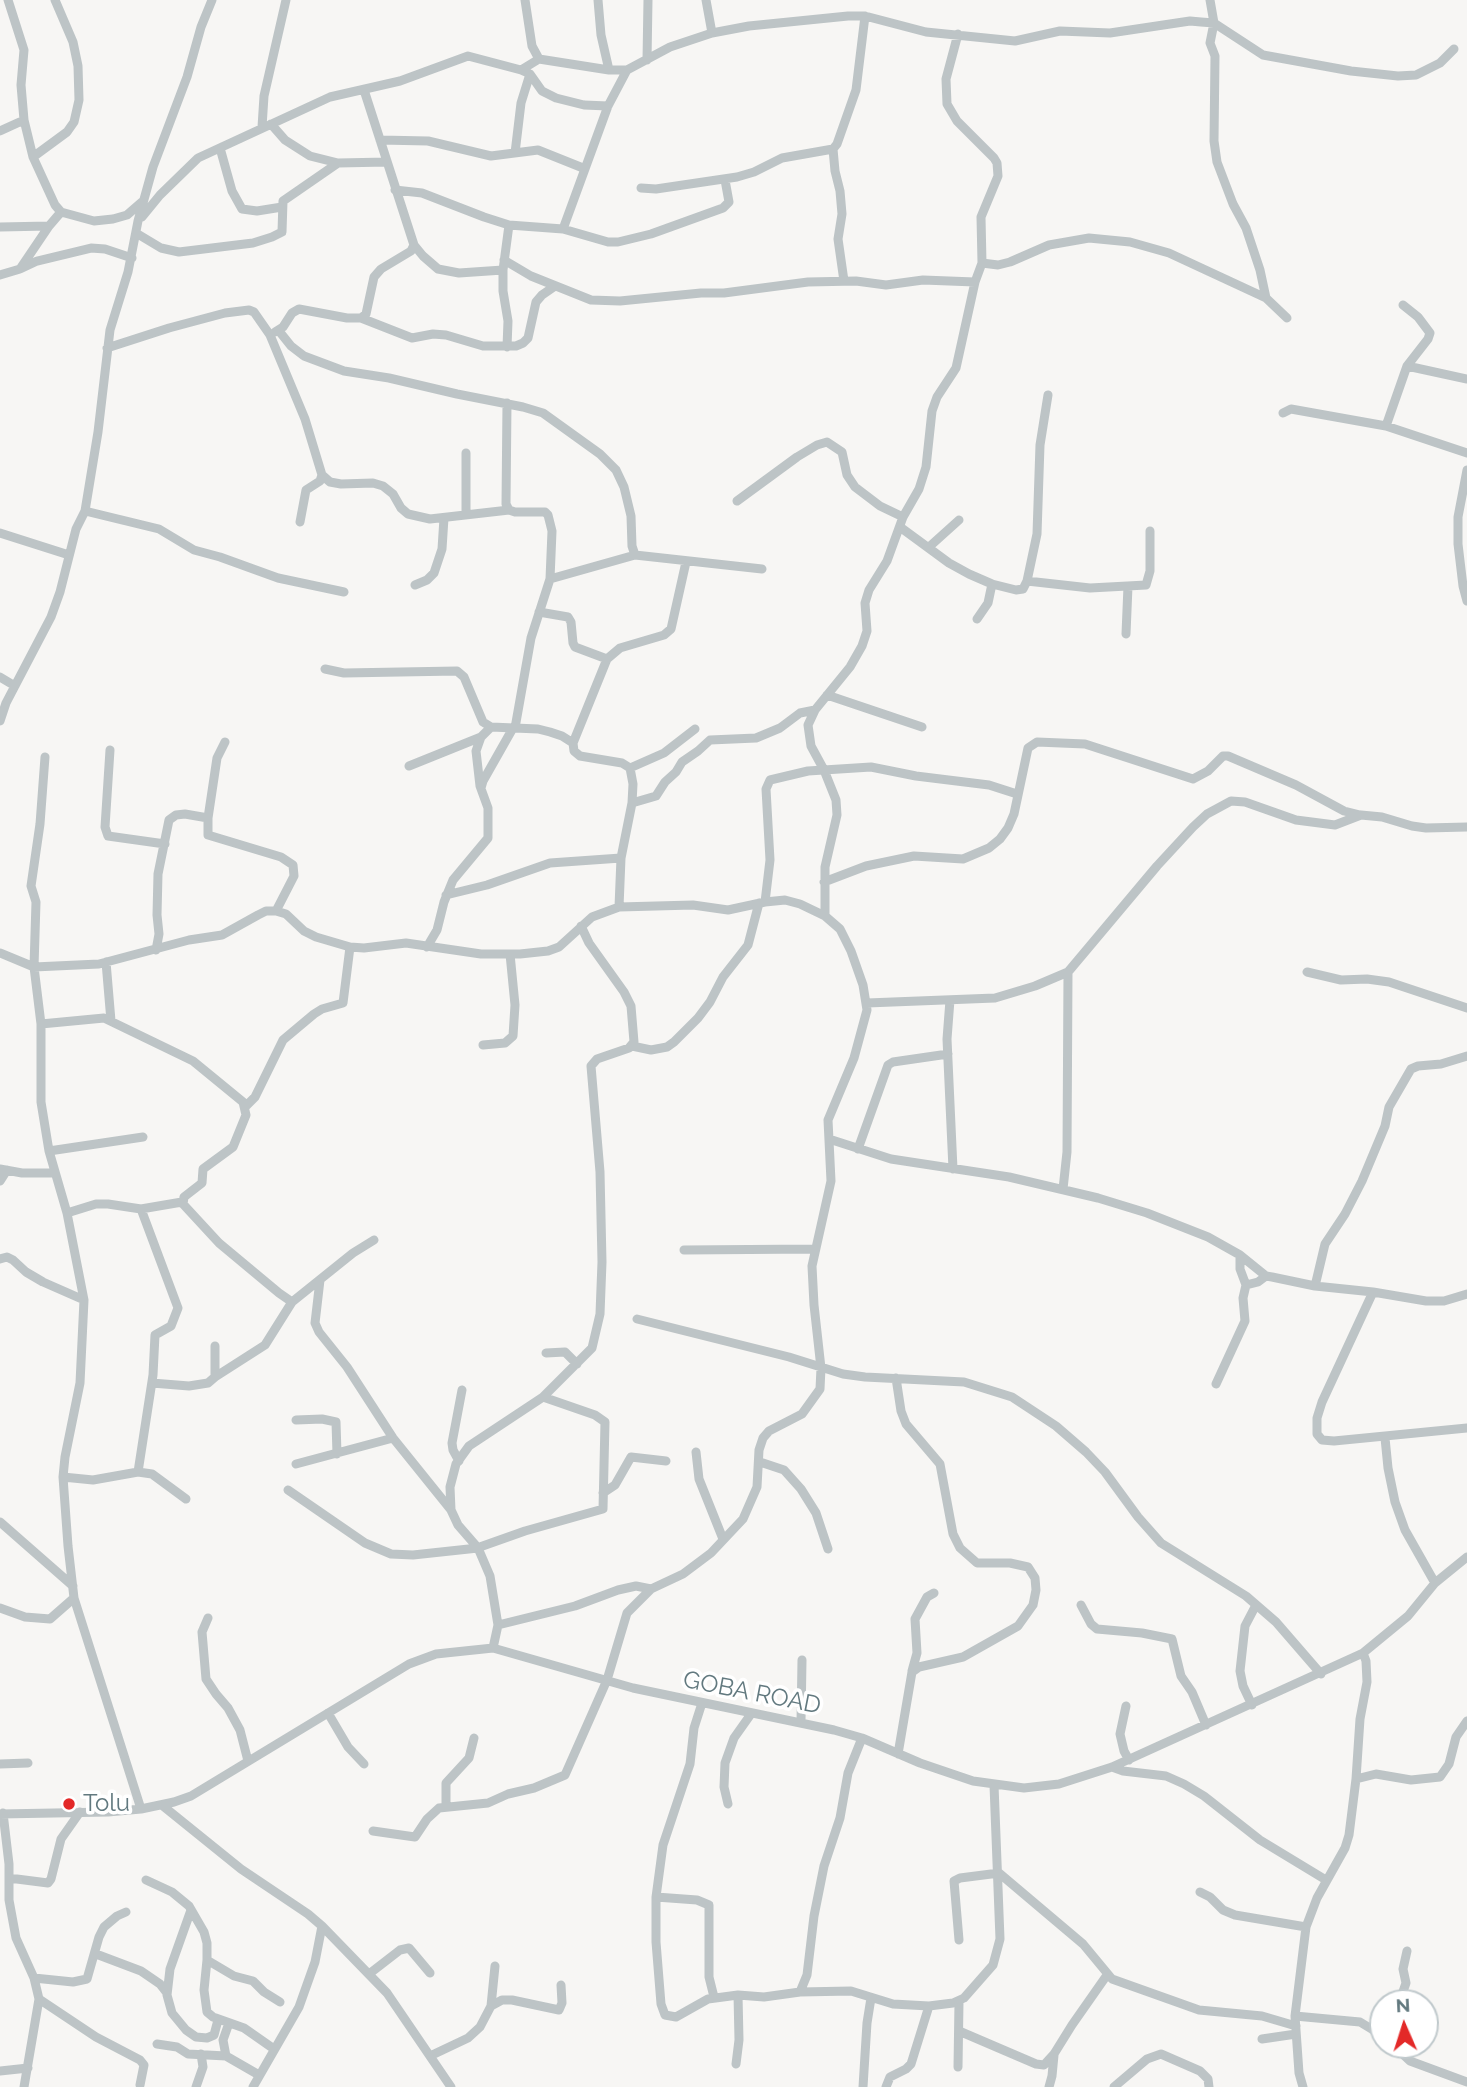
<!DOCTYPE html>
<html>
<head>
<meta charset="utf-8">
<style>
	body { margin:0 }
	#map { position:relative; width:1467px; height:2087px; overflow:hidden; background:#f7f6f4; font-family:Raleway,sans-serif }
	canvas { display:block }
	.north { position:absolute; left:1369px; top:1989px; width:70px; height:70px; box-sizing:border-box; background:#fff; border:2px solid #c0c9cc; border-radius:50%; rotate:357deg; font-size:19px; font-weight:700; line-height:28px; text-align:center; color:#62797f }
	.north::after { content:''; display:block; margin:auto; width:24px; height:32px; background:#e32928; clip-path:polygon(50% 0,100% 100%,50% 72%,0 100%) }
</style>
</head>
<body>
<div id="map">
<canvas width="1467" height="2087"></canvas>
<div class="north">N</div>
</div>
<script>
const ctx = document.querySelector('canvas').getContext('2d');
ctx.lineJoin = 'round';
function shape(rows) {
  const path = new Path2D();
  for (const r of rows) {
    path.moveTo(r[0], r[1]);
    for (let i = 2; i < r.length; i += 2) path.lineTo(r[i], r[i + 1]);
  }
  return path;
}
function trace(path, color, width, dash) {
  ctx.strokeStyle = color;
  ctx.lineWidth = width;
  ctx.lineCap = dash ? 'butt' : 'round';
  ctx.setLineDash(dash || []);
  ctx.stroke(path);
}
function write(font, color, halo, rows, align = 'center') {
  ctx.font = font + ' Raleway,sans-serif';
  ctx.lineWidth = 7;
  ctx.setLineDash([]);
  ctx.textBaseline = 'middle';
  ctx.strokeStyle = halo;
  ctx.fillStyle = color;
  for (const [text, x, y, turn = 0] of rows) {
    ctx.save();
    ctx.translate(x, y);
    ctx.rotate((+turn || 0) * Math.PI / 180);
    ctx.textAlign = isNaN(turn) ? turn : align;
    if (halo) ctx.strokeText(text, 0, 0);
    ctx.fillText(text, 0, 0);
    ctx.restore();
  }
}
trace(shape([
	[8,0,24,50,21,85,24,120,33,157,55,205,61,212,94,221,113,219,127,215,142,202],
	[525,0,532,46,539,59],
	[598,0,601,35,609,70],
	[706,0,712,33],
	[1210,0,1214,23,1210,43,1215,56,1214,141,1217,162,1233,204,1246,228,1260,270,1266,298],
	[647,60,648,0],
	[521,70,539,59,609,70,627,70,670,47,712,33,749,26,848,16,865,16,926,32,1015,41,1060,31,1110,33,1190,21,1201,22,1214,23,1263,55,1351,71,1398,76,1416,75,1440,63,1454,49],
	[271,124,285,140,310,156,338,163,387,162],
	[262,127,264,96,286,0],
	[0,131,24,120],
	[380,140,428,141,491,156,538,150,583,168],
	[220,148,232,191,242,209,257,211,282,207],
	[515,153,521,103,530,74],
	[33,157,67,132,74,122,79,100,78,66,73,42,55,0],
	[641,188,656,189,737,177,754,172,782,158,833,149],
	[395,190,422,193,484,217,509,225,563,229,608,242,618,242,651,234,723,208,729,202,725,180],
	[142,217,160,195,198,158,330,97,400,81,468,56,521,70,530,74,542,91,556,98,584,105,608,106],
	[0,227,49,226],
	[563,229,608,106,627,70],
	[136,233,161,248,179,252,253,243,272,237,282,232,283,201,338,163],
	[414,245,423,256,438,269,459,273,503,270],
	[504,260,531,276,591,300,620,301,701,293,724,293,808,282,856,281,886,285,923,280,975,282],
	[982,263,998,265,1010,262,1049,245,1089,238,1130,242,1169,253,1266,298,1287,318],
	[20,269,37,261,91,248,105,249,132,258],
	[0,275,20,269,49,226,61,212],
	[844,281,838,239,842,214,840,191,835,171,833,149,837,144,856,90,865,16],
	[361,318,412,338,433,334,446,335,483,346,516,346,523,343,528,338,536,302,542,295,555,286],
	[279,331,291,346,304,356,344,371,389,378,457,394,523,407,543,413,600,454,616,470,624,487,631,516,632,546,635,555,762,569],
	[275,332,283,327,292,313,299,309,347,318,361,318,366,314,374,277,381,269,411,251,414,245,364,90],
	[507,347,508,321,503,291,503,270,509,225],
	[107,348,169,328,225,313,249,310,254,312,270,335,305,419,322,475,320,481,306,490,300,522],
	[1407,366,1467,379],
	[507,403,506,504,509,510,515,512,545,512,548,515,552,531,550,579,531,638,515,728],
	[1283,413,1291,409,1386,426,1467,453],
	[1386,426,1407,366,1428,339,1430,333,1418,317,1403,305],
	[1467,470,1458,517,1458,544,1463,586,1467,601],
	[322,475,330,482,341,484,373,483,383,486,393,494,401,508,408,514,430,519,509,510],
	[737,501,797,457,817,445,827,442,842,452,847,475,855,487,880,506,903,517],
	[85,511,159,529,194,550,220,557,278,578,344,592],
	[466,515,466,453],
	[900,527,949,563,969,574,992,584,1016,590,1023,589,1027,581,1037,534,1040,445,1048,395],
	[0,533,69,555],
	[929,547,959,520],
	[550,579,635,555],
	[1027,581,1090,588,1146,585,1150,571,1150,531],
	[415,585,427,580,434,573,442,549,444,518],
	[539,612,568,617,571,622,573,643,575,647,607,659],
	[977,619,988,603,992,584],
	[1126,634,1128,586],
	[325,669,344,673,457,671,464,677,483,722,491,727,538,729,550,732,562,736,573,743,574,751,580,756,622,763,630,768,633,784,632,803,621,858,619,907],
	[0,677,15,686],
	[827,695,922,727],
	[0,721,6,703,51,617,60,592,76,529,85,511,98,432,110,330,128,272,138,221,153,167,187,77,201,27,212,0],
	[225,742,217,758,208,818,208,835,281,857,293,865,294,876,276,911],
	[573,743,607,659,620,648,664,635,671,629,686,562],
	[110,750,105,827,108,836,165,844],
	[45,757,40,824,31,886,36,902,34,967,41,1024,41,1102,49,1151,67,1213,84,1300,80,1383,65,1457,63,1477,68,1546,74,1598,141,1809],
	[409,766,481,737,491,727],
	[630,768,664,753,695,729],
	[481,788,483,781,513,728],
	[632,803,656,796,665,782,676,772,682,762,698,751,710,740,756,738,780,728,800,713,815,710],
	[824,882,866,866,914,856,963,859,989,848,1000,839,1008,828,1014,814,1028,748,1037,742,1085,744,1193,779,1208,771,1223,756,1228,756,1296,785,1344,811,1360,815],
	[446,895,487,885,550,863,621,858],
	[765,902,770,860,766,789,770,780,808,771,871,767,916,776,989,785,1017,794],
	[825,916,825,867,837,815,836,800,824,770,811,746,808,725,815,710,850,667,862,646,867,631,865,603,869,590,887,561,903,517,919,489,926,467,932,411,937,397,956,368,975,282,982,263,981,217,998,176,997,163,994,158,957,121,947,104,946,79,958,34],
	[427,947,437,930,444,902,453,880,488,838,488,808,480,786,476,751,481,737],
	[156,950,159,934,157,915,158,874,169,820,176,815,185,814,208,818],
	[0,953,34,967,99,964,189,940,222,935,258,915,266,911,276,911,286,914,304,931,316,937,350,947,364,948,406,943,481,954,520,954,548,951,559,947,592,917,619,907,693,905,728,910,765,902,785,900,800,904,825,916,840,929,851,951,863,985,867,1010,854,1058,828,1120,831,1181,812,1266,814,1305,821,1368,820,1389,802,1414,769,1431,763,1438,759,1450,757,1487,743,1519,711,1553,683,1574,651,1589,627,1613,607,1680,565,1775,534,1788,508,1794,488,1803,439,1808,427,1819,415,1837,373,1831],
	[106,962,111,1021],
	[1307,972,1341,980,1367,979,1389,982,1467,1008],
	[950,1000,947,1039,953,1169],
	[867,1003,995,998,1035,986,1068,972,1157,866,1193,827,1207,814,1231,801,1245,802,1296,820,1335,825,1361,815,1382,817,1412,826,1426,828,1467,827],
	[41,1024,104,1018,193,1061,243,1102,246,1115,233,1147,203,1169,202,1183,184,1197,183,1204,219,1243,279,1293,292,1302],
	[483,1045,505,1043,513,1036,515,1005,510,954],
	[632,1046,651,1050,667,1047,674,1042,698,1018,710,1002,723,977,748,945,759,903],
	[245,1107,255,1097,283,1040,314,1014,322,1009,343,1003,350,947],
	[829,1139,891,1159,1009,1177,1098,1198,1147,1213,1208,1237,1240,1255,1266,1276,1272,1277,1315,1286,1373,1292,1426,1301,1444,1301,1467,1294],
	[858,1149,888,1065,893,1062,948,1054],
	[49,1151,143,1137],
	[0,1169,22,1173,55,1173],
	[0,1181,7,1170],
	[1063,1189,1067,1152,1068,972],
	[67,1213,96,1204,108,1204,141,1209,182,1202],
	[684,1250,814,1249],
	[0,1259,7,1257,13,1260,26,1272,43,1282,84,1300],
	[320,1280,315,1323,319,1332,347,1367,393,1438,451,1510],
	[1246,1285,1258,1282,1266,1276],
	[1315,1286,1325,1244,1345,1214,1362,1181,1385,1126,1389,1107,1411,1069,1418,1066,1441,1064,1467,1056],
	[1373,1292,1322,1402,1317,1418,1317,1434,1322,1440,1334,1441,1467,1428],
	[637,1319,789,1357,843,1374,865,1377,964,1382,1012,1397,1056,1426,1086,1452,1105,1472,1138,1517,1161,1543,1246,1596,1276,1622,1321,1674],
	[546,1353,565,1352,577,1364],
	[215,1377,265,1345,292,1302,353,1253,374,1240],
	[896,1378,901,1411,906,1424,940,1464,953,1534,960,1548,977,1563,1010,1563,1028,1567,1035,1578,1036,1590,1033,1605,1018,1626,963,1657,919,1667,912,1672,898,1754],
	[152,1383,189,1386,208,1383,215,1377,215,1346],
	[1216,1384,1245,1321,1243,1298,1246,1285,1240,1269,1240,1255],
	[296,1420,322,1419,336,1422,337,1454],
	[1385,1438,1388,1468,1395,1502,1405,1530,1435,1583],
	[696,1452,699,1479,723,1539],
	[459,1461,453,1450,452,1443,462,1390],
	[760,1462,784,1470,801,1489,816,1513,828,1549],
	[296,1464,393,1438],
	[138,1472,153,1375,155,1335,171,1326,178,1308,141,1209],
	[63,1477,93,1480,138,1472,152,1474,186,1499],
	[288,1490,365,1543,391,1554,413,1555,478,1548],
	[603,1493,615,1485,631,1457,666,1461],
	[0,1522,73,1586],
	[477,1548,525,1531,603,1509,605,1422,595,1415,543,1397],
	[1081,1605,1091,1624,1097,1629,1142,1633,1172,1639,1181,1676,1192,1692,1206,1725],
	[0,1608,25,1617,50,1619,74,1598],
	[208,1618,202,1632,206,1679,216,1694,228,1708,240,1730,248,1761],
	[498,1625,575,1606,618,1590,636,1586,651,1589],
	[493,1648,498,1625,490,1576,478,1548,458,1525,451,1510,450,1487,456,1464,469,1446,543,1397,592,1348,600,1314,602,1262,600,1172,591,1066,597,1059,629,1048,634,1042,631,1006,624,992,589,943,581,926],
	[912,1671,917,1653,915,1619,927,1597,934,1593],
	[702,1703,694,1728,690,1764,663,1845,656,1897,656,1942,661,2004,665,2015,676,2017,708,1999,738,1995,764,1997,800,1992,851,1991,893,2004,929,2006,953,2003,964,1998,993,1965,1000,1939,994,1785],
	[1252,1705,1243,1686,1240,1671,1245,1626,1256,1605],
	[1126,1706,1120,1734,1124,1751,1129,1760],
	[328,1713,348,1747,364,1764],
	[801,1722,802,1660],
	[0,1764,28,1763],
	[1112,1767,1123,1771,1166,1776,1184,1784,1204,1796,1260,1840,1326,1880],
	[1356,1779,1376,1774,1411,1780,1440,1777,1449,1764,1456,1737,1467,1721],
	[728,1804,724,1787,725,1763,734,1738,751,1714],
	[163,1806,241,1869,308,1914,322,1926,387,1993,451,2087],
	[446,1807,446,1783,469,1758,474,1738],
	[3,1813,9,1864,9,1900,16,1938,34,1978,39,1999,24,2087],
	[0,1814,108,1812,141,1809,174,1802,191,1796,409,1664,436,1654,493,1648,633,1688,834,1730,862,1738,920,1763,973,1781,1024,1788,1059,1784,1112,1767,1363,1653,1408,1616,1435,1583,1467,1557],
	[9,1878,48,1883,51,1879,61,1839,80,1812],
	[146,1880,172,1892,189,1906,204,1932,207,1943,207,1960,234,1976,253,1981,264,1992,280,2002],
	[1200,1892,1210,1897,1223,1910,1235,1915,1306,1927],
	[656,1897,697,1900,709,1905,709,1977,714,1997],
	[191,1910,170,1969,167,1995,172,2013,186,2030,196,2037,207,2038,214,2035,218,2020],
	[959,1940,954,1881,960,1878,999,1873,1083,1944,1112,1979,1199,2010,1262,2016,1296,2026],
	[96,1954,141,1971,160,1984,167,1993],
	[207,1960,204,1990,207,2012,213,2017,244,2028,274,2049],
	[369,1974,400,1950,409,1948,430,1973],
	[34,1978,73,1982,87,1979,99,1937,104,1927,117,1916,126,1912],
	[800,1992,807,1975,814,1916,824,1866,840,1818,848,1773,862,1738],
	[39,1999,96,2037,140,2060,144,2065,140,2085],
	[1399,2003,1406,1983,1403,1969,1407,1951],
	[491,2006,502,2000,512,2000,559,2010,562,2003,561,1985],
	[1295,2016,1360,2022,1383,2036],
	[959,2031,1036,2064,1044,2065,1054,2054,1072,2025,1107,1975],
	[1262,2039,1296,2034],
	[157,2044,177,2047,188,2054,226,2056,259,2075],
	[1393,2045,1410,2061,1467,2082],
	[226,2056,223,2040,229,2023],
	[430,2056,468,2038,480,2027,491,2006,495,1966],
	[736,2064,739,2040,738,1995],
	[958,2067,959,2002],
	[0,2071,28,2068],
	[196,2087,203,2067,201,2054],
	[253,2087,299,2007,315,1962,322,1926],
	[863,2087,867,2023,871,1998],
	[886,2087,890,2077,906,2069,911,2064,929,2006],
	[1049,2087,1052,2076,1054,2055],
	[1114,2087,1147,2059,1161,2054,1200,2071,1208,2079,1209,2087],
	[1303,2087,1299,2073,1295,2016,1306,1927,1317,1898,1345,1848,1349,1835,1356,1779,1360,1719,1367,1682,1366,1661,1363,1653]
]), '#bdc4c6', 9);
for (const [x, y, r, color] of [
	[69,1804,7,"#e32928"]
]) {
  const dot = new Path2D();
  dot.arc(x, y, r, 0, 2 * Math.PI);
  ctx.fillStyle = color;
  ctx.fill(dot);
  trace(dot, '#fff', 2.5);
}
write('24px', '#62797f', '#fff', [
	["GOBA ROAD",752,1693,11]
]);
write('24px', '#62797f', '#fff', [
	["Tolu",83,1804]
], 'left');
</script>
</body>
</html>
